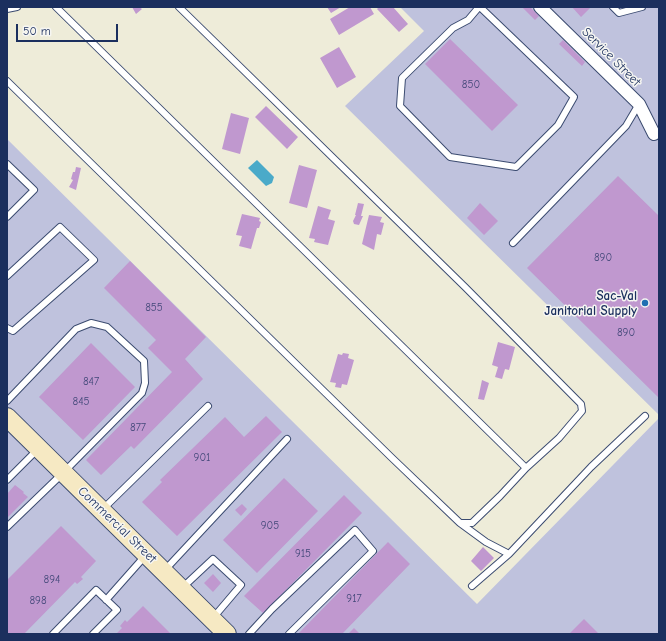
<!DOCTYPE html>
<html>
<head>
<meta charset="utf-8">
<style>
	body { margin:0 }
	#map { position:relative; width:666px; height:641px; overflow:hidden; background:#eeecd9; font-family:"Comic Neue",sans-serif }
	canvas { display:block }
	.frame { position:absolute; inset:0; border:8px solid #1b2f5e; pointer-events:none }
	.scale { position:absolute; left:16px; top:24px; width:102px; height:18px; box-sizing:border-box; border:2px solid #1b2f5e; border-top:0; padding-left:5px; font-size:12px; line-height:14px; white-space:nowrap; color:#1b2f5e; -webkit-text-stroke:3px #f6f6f2; paint-order:stroke }
</style>
</head>
<body>
<div id="map">
<canvas width="666" height="641"></canvas>
<div class="frame"></div>
<div class="scale">50 m</div>
</div>
<script>
const ctx = document.querySelector('canvas').getContext('2d');
ctx.lineJoin = 'round';
function fillPath(path, color) {
  ctx.fillStyle = color;
  ctx.fill(path, 'evenodd');
}
function shape(rows) {
  const path = new Path2D();
  for (const r of rows) {
    path.moveTo(r[0], r[1]);
    for (let i = 2; i < r.length; i += 2) path.lineTo(r[i], r[i + 1]);
  }
  return path;
}
function trace(path, color, width, dash) {
  ctx.strokeStyle = color;
  ctx.lineWidth = width;
  ctx.lineCap = dash ? 'butt' : 'round';
  ctx.setLineDash(dash || []);
  ctx.stroke(path);
}
function write(font, color, halo, rows, align = 'center') {
  ctx.font = font + ' "Comic Neue",sans-serif';
  ctx.lineWidth = 3;
  ctx.setLineDash([]);
  ctx.textBaseline = 'middle';
  ctx.strokeStyle = halo;
  ctx.fillStyle = color;
  for (const [text, x, y, turn = 0] of rows) {
    ctx.save();
    ctx.translate(x, y);
    ctx.rotate((+turn || 0) * Math.PI / 180);
    ctx.textAlign = isNaN(turn) ? turn : align;
    if (halo) ctx.strokeText(text, 0, 0);
    ctx.fillText(text, 0, 0);
    ctx.restore();
  }
}
fillPath(shape([
	[400,7,659,7,659,415,345,106,424,31],
	[7,139,477,604,659,418,659,634,7,634]
]), '#bfc2dd');
fillPath(shape([
	[257,160,274,177,272,183,266,186,248,168]
]), '#4aaac9');
fillPath(shape([
	[132,7,139,7,142,9,136,14],
	[327,7,341,7,331,13],
	[350,7,370,7,374,14,339,35,330,19],
	[379,7,393,7,408,24,399,32,377,9],
	[522,7,530,7,539,16,535,20],
	[572,7,591,7,581,17],
	[450,39,518,105,492,131,425,64],
	[563,40,585,62,582,66,559,44],
	[339,47,356,77,337,88,320,58],
	[266,106,298,137,287,149,255,117],
	[231,113,249,118,240,154,222,149],
	[299,165,317,170,307,208,289,203],
	[76,167,81,168,76,190,69,187,73,180,71,179,73,172,75,172],
	[618,176,659,216,659,398,527,268],
	[358,203,364,204,361,216,363,216,359,225,354,224,353,221,356,215,355,215],
	[480,203,498,221,484,235,467,218],
	[318,206,331,210,328,219,335,221,328,245,314,242,315,239,309,238],
	[242,214,260,218,259,221,261,222,259,228,257,228,251,249,239,246,242,236,236,235],
	[369,215,382,217,380,222,384,223,381,235,377,234,374,250,362,244],
	[130,261,206,337,185,359,203,379,134,449,131,446,101,475,86,460,172,372,148,348,156,340,104,288],
	[498,342,515,347,509,370,505,369,502,379,495,377,498,367,492,365],
	[91,343,135,387,83,440,39,397],
	[343,353,349,354,348,358,354,360,347,385,342,384,341,388,335,387,336,383,330,382,338,354,342,355],
	[482,380,489,383,484,400,478,399],
	[266,416,282,432,177,536,142,502,162,482,160,480,225,417,244,437],
	[284,478,318,511,257,573,223,540],
	[15,485,24,492,23,493,28,497,7,518,7,494],
	[344,495,362,513,263,613,244,596],
	[242,504,247,509,241,516,235,510],
	[61,526,96,561,81,577,83,579,77,584,75,582,24,634,7,634,7,580],
	[388,542,410,564,342,634,298,634],
	[483,547,494,558,481,571,471,561],
	[213,574,221,583,213,592,204,583],
	[143,606,171,634,116,634,122,628,120,626,125,620,127,622],
	[584,619,599,634,569,634],
	[354,628,360,634,348,634]
]), '#c098cf');
const service = shape([
	[56,7,526,468],
	[479,7,468,20,453,28,402,78,400,106,450,157,516,167,558,125,574,97,480,7],
	[613,7,619,13,642,7],
	[7,9,17,7],
	[7,81,391,457,460,523,472,523,500,496,526,468,559,438,582,411,581,404,465,287,179,7],
	[7,164,34,190,7,217],
	[513,243,626,126,639,104],
	[7,276,60,227,94,260,13,331,7,328],
	[7,401,76,329,91,323,107,327,144,361,145,383,142,393,63,473,7,527],
	[7,480,38,449],
	[103,509,208,406],
	[460,523,486,542,509,554,591,467,645,416],
	[164,571,287,439],
	[472,586,509,554],
	[182,588,213,559,241,585,213,618],
	[106,600,145,556],
	[53,634,96,590,117,610,93,634],
	[249,634,272,609,355,530,373,551,289,634]
]);
const minor = shape([
	[540,7,639,104,654,134]
]);
const secondary = shape([
	[7,417,227,634]
]);
trace(service, '#3b4b70', 8);
trace(minor, '#3b4b70', 14);
trace(secondary, '#3b4b70', 20);
trace(service, '#fff', 6);
trace(minor, '#fff', 12);
trace(secondary, '#f6e9c3', 18);
for (const [x, y, r, color] of [
	[645,303,4,"#1f6fb2"]
]) {
  const dot = new Path2D();
  dot.arc(x, y, r, 0, 2 * Math.PI);
  ctx.fillStyle = color;
  ctx.fill(dot);
  trace(dot, '#f6f6f2', 1.5);
}
write('11px', '#44497a', null, [
	["850",471,85],
	["890",603,258],
	["855",154,308],
	["890",626,333],
	["847",91,382],
	["845",81,402],
	["877",138,428],
	["901",202,458],
	["905",270,526],
	["915",303,554],
	["894",52,580],
	["917",354,599],
	["898",38,601]
]);
write('13px', '#1b2f5e', '#f6f6f2', [
	["Service Street",611,57,45],
	["Commercial Street",117,525,44]
]);
write('bold 13px', '#1b2f5e', '#f6f6f2', [
	["Sac-Val",637,296],
	["Janitorial Supply",637,311]
], 'right');
</script>
</body>
</html>
